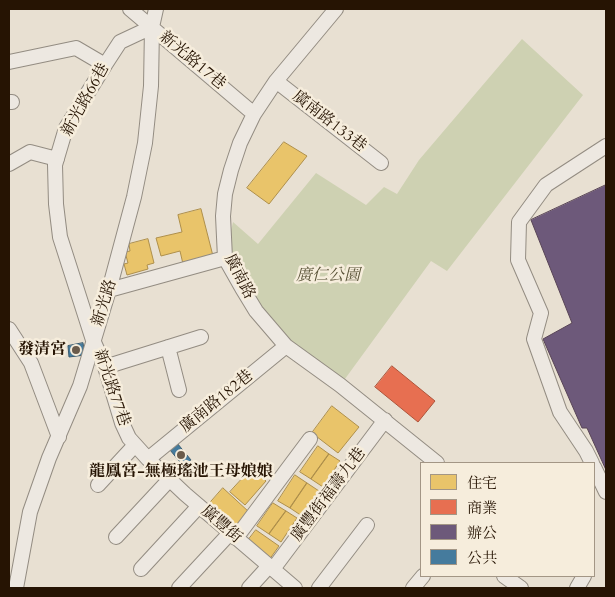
<!DOCTYPE html>
<meta charset="utf-8">
<style>
body{margin:0}
#map{position:relative;width:615px;height:597px;overflow:hidden;background:#e8e0d2;font-family:Cardo,"Noto Serif TC",serif}
canvas{display:block}
.frame{position:absolute;inset:0;border:10px solid #261403;pointer-events:none}
.legend{position:absolute;left:420px;top:462px;width:175px;height:115px;box-sizing:border-box;background:#f6eddc;border:1px solid #a39685;margin:0;padding:6px 9px;list-style:none;font-size:15px;color:#261403}
.legend li{display:flex;align-items:center;gap:10px;height:25px}
.legend b{width:25px;border:1px solid #a39685}
</style>
<div id="map">
<canvas width="615" height="597"></canvas>
<div class="frame"></div>
<ul class="legend">
<li><b style="height:14px;background:#e9c46a"></b>住宅</li>
<li><b style="height:14px;background:#e76f51"></b>商業</li>
<li><b style="height:14px;background:#6d597a"></b>辦公</li>
<li><b style="height:14px;background:#457b9d"></b>公共</li>
</ul>
</div>
<script>
const g = document.querySelector('canvas').getContext('2d');
g.lineJoin = 'round';
function fill(path, color) { g.fillStyle = color; g.fill(path, 'evenodd'); }
function stroke(path, color, width, dash) { g.strokeStyle = color; g.lineWidth = width; g.lineCap = dash ? 'butt' : 'round'; g.setLineDash(dash || []); g.stroke(path); }
function drawText(font, color, halo, rows, align = 'center') {
  g.font = font + ' Cardo,"Noto Serif TC",serif'; g.lineWidth = 5; g.setLineDash([]); g.textBaseline = 'middle'; g.strokeStyle = halo; g.fillStyle = color; for (const [text, x, y, turn = 0] of rows) {
    g.save(); g.translate(x, y); g.rotate((+turn || 0) * Math.PI / 180); g.textAlign = isNaN(turn) ? turn : align; if (halo) g.strokeText(text, 0, 0); g.fillText(text, 0, 0); g.restore();
  }
}
const green = new Path2D(`
 M522,39L583,95L447,271L431,261L342,383L306,360L256,311L225,258L233,222L258,244L316,173L366,205L384,187L397,194L419,160Z`);
const homes = new Path2D(`
 M284,142L307,156L269,204L247,188Z
 M201,209L213,256L183,264L180,251L161,256L156,238L182,232L178,215Z
 M148,239L154,263L147,265L148,269L127,275L124,264L128,263L125,252L130,251L129,244Z
 M332,406L359,427L338,453L312,433Z
 M318,446L329,454L311,479L300,472Z
 M329,454L340,461L323,487L311,479Z
 M252,468L266,481L245,505L230,492Z
 M295,475L307,483L290,508L278,501Z
 M307,483L319,491L302,516L290,508Z
 M223,488L249,512L234,528L209,504Z
 M273,503L286,511L269,534L257,526Z
 M286,511L297,518L281,542L269,534Z
 M256,530L279,546L269,560L246,543Z`);
const shops = new Path2D(`
 M392,366L435,401L418,422L375,387Z`);
const offices = new Path2D(`
 M606,185V470L587,428H582L543,339L572,323L531,220Z`);
const public = new Path2D(`
 M83,343L85,355L69,357L68,346Z
 M177,443L191,460L184,467L170,450Z`);
const minor = new Path2D(`
 M130,9L254,114
 M336,9L276,81L254,114L240,143L231,170L225,194L223,216L225,258L242,288L256,311L286,346L340,385L437,463
 M152,27L120,42L105,65L66,128L55,165L56,204L60,237L93,340L105,367L122,423L129,438L148,459L185,494L295,588
 M9,62L76,48L105,65
 M276,81L381,163
 M9,102H12
 M9,164L30,152L57,159
 M109,290L225,258
 M9,329L31,363L59,437
 M168,347L179,390
 M105,367L201,337
 M148,459L286,346
 M592,463L586,451L560,412L534,339L541,313L518,260L519,222L546,185L606,146
 M594,467L606,492
 M98,485L135,445
 M116,537L170,479
 M236,538L310,439
 M141,569L199,506
 M273,569L385,420
 M504,576L521,588
 M16,588L30,512L49,458L80,386L109,290L134,197L145,143L151,86L152,27L156,9
 M179,588L230,533
 M249,588L269,566
 M319,588L367,525
 M413,588L423,576
 M577,588L584,576`);
const markers = [
 [76,350,5,"#6a5b4b"],
 [181,455,5,"#6a5b4b"]
];
const streetNames = [
 ["新光路17巷",192,61,40],
 ["新光路66巷",86,100,-61],
 ["廣南路133巷",329,122,38],
 ["廣南路",239,277,63],
 ["新光路",105,303,-73],
 ["新光路77巷",111,388,71],
 ["廣南路182巷",217,402,-39],
 ["廣豐街福壽九巷",329,495,-53],
 ["廣豐街",221,525,41]
];
const parkNames = [
 ["廣仁公園",328,276]
];
const poiNames = [
 ["發清宮",66,350],
 ["龍鳳宮-無極瑤池王母娘娘",181,472,"center"]
];
fill(green, '#ced1b2');
fill(homes, '#e9c46a');
stroke(homes, '#ae8f4b', 1);
fill(shops, '#e76f51');
stroke(shops, '#ad543a', 1);
fill(offices, '#6d597a');
stroke(offices, '#584456', 1);
fill(public, '#457b9d');
stroke(public, '#3c5c6f', 1);
stroke(minor, '#938c82', 16);
stroke(minor, '#ede8e1', 14);
for (const [x, y, r, color] of markers) { const dot = new Path2D(); dot.arc(x, y, r, 0, 2 * Math.PI); g.fillStyle = color; g.fill(dot); stroke(dot, '#f6eddc', 2); }
drawText('16px', '#261403', '#f6eddc', streetNames);
drawText('italic 16px', '#595237', '#f6eddc', parkNames);
drawText('bold 16px', '#261403', '#f6eddc', poiNames, 'right');
</script>
